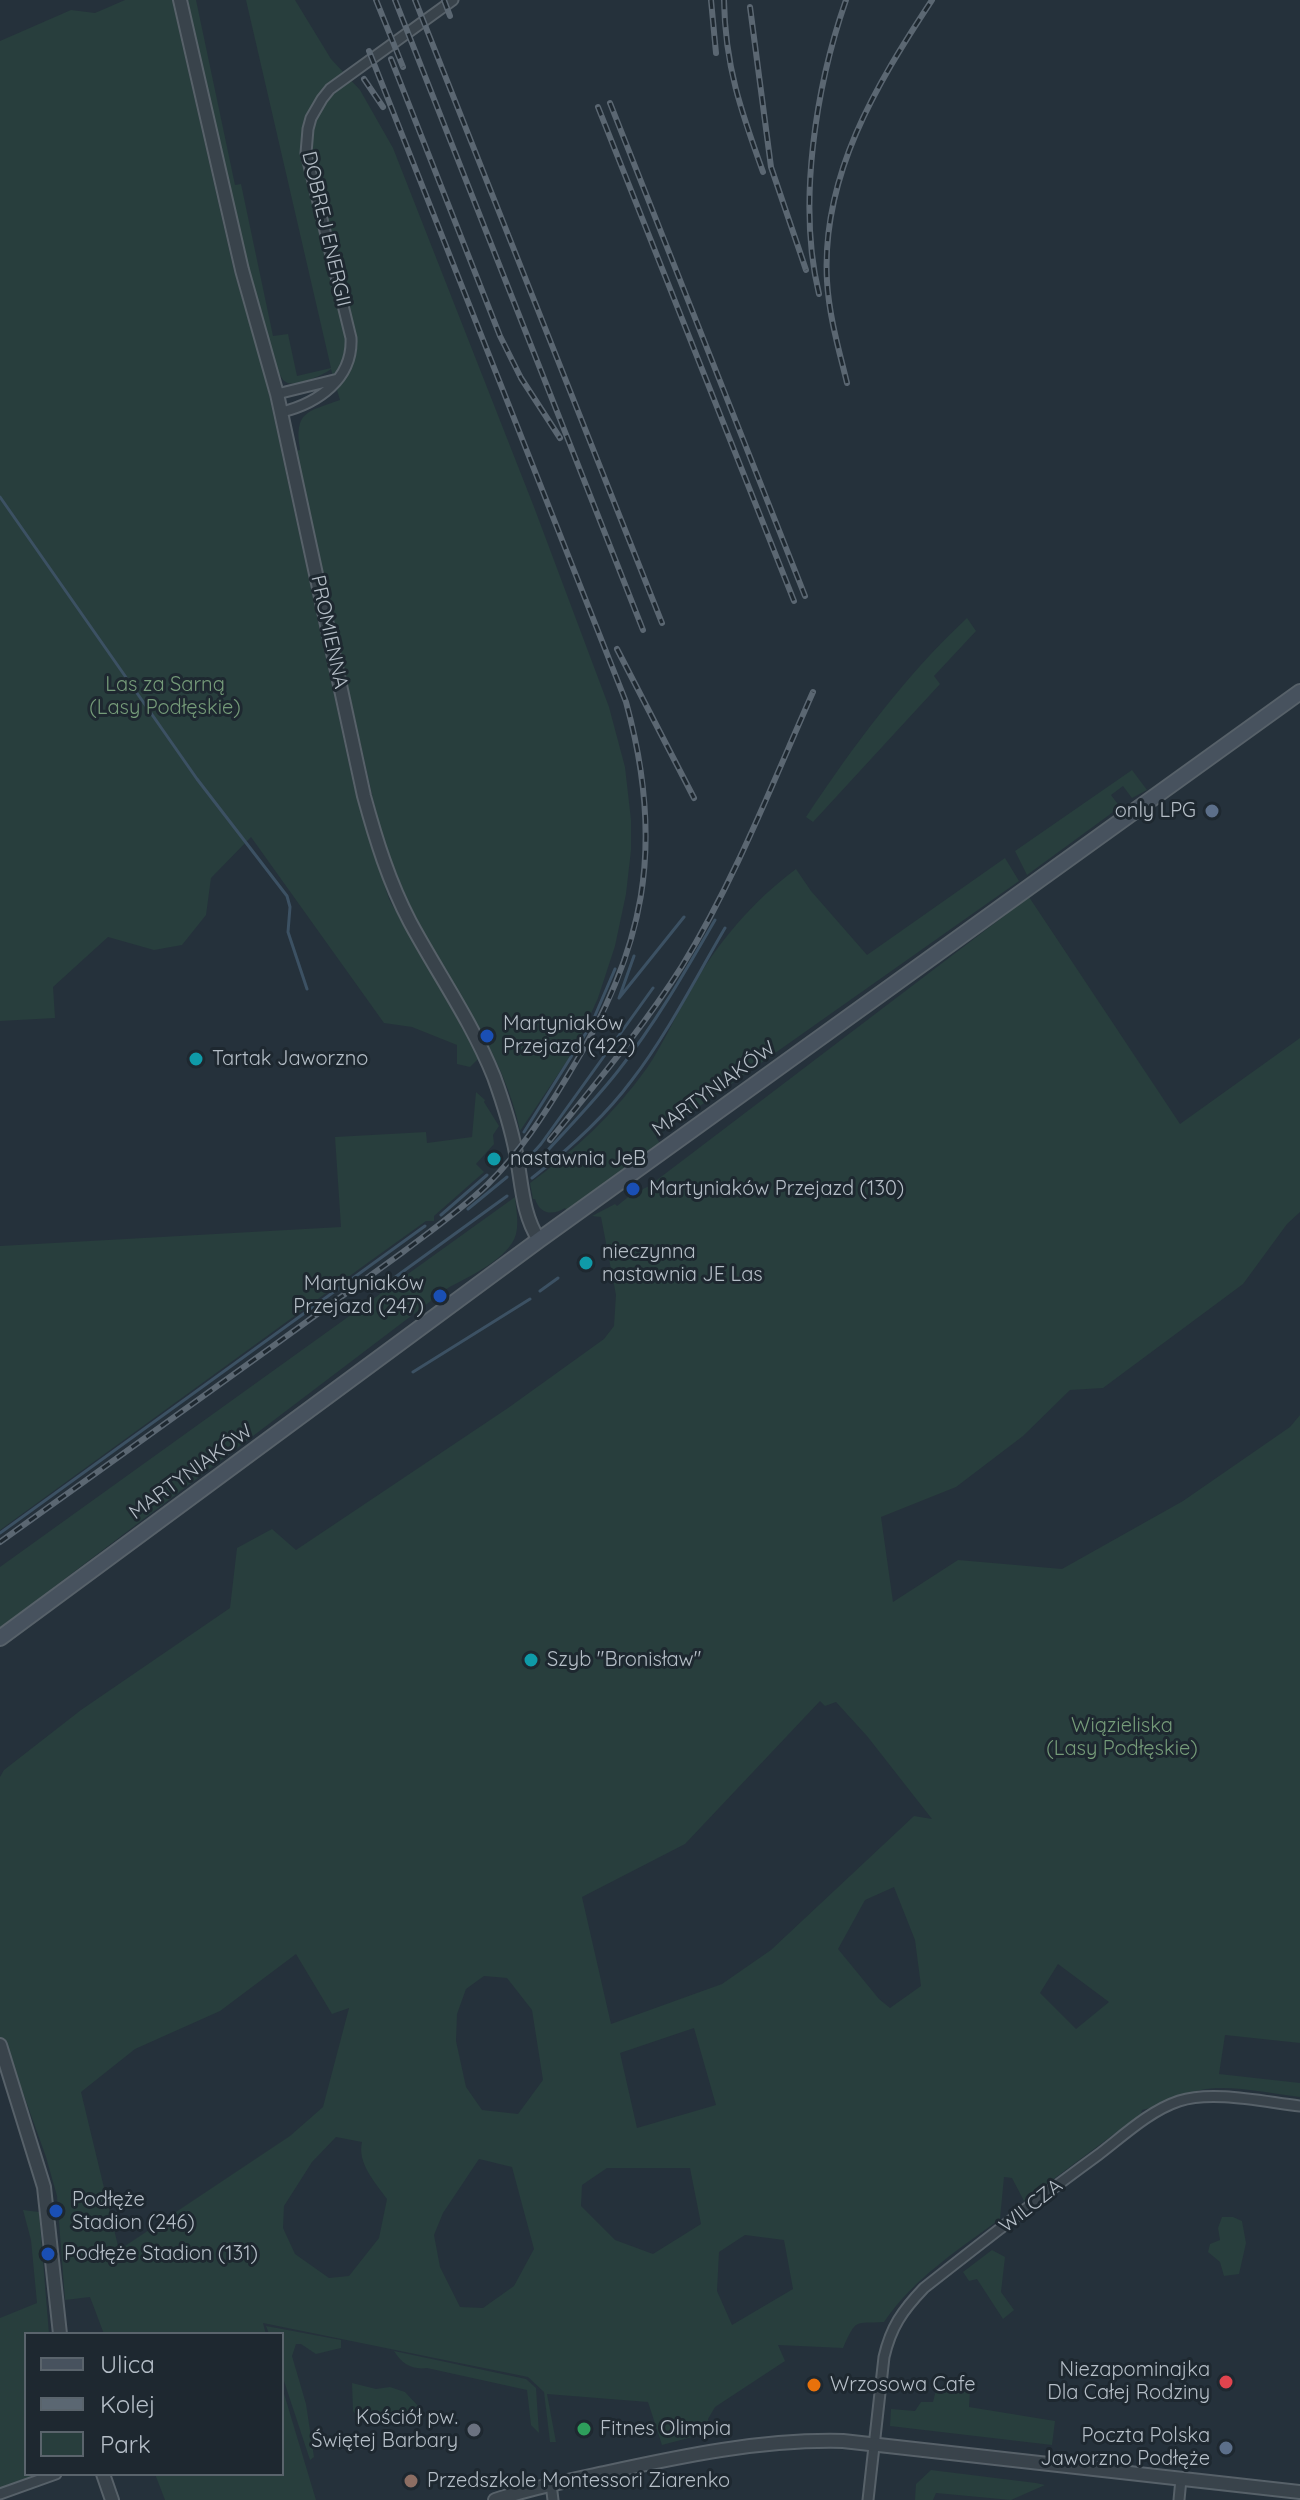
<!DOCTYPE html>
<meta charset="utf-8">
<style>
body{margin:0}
#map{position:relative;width:1300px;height:2500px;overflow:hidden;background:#25313b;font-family:Quicksand,sans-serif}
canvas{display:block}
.legend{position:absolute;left:24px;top:2332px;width:260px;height:144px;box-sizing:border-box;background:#1e2830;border:2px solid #5a646c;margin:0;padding:10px 14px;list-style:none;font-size:24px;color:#b5bec7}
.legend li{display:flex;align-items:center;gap:16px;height:40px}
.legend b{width:40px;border:2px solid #5a646c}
</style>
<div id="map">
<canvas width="1300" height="2500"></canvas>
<ul class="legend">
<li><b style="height:10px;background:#47525e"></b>Ulica</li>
<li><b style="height:10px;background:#5b6772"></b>Kolej</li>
<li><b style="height:22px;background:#283e3d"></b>Park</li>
</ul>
</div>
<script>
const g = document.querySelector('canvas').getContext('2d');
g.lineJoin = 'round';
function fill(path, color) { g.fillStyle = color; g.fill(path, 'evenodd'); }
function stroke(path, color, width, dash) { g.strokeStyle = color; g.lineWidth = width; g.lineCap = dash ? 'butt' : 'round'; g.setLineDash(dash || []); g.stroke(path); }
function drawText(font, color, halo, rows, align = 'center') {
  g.font = font + ' Quicksand,sans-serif'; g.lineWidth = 6; g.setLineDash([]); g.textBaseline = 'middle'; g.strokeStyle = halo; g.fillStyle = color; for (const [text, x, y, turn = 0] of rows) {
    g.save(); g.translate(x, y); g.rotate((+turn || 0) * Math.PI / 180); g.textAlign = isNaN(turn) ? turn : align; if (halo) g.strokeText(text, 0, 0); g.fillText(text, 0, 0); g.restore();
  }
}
const green = new Path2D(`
 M125,0H172L234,271L265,376L354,787L389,899L477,1054L478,1059L470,1067L457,1064V1045L412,1027L384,1023L251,837L211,878L206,915L182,945L154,950L108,937L53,987L55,1018L0,1021V41L71,10L95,13Z
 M188,0H196L235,185L241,184L273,336L288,334L297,376L331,368L246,0H295L331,59L360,90L393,148L534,507L609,707L625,767L631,820V850L626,894L615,946L598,998L580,1038L567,1061L520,1131C505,1056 455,993 421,927C404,895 392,863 380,830L295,451L300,450C294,411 307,412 340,400L331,369C324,375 294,388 286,382C260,366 198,49 188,0Z
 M967,618L976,631L934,676L940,684L813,822L806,817C854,745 904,677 967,618Z
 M1132,770L1147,790L1132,798L1123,786L1111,795L1120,807L1027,875L1015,851Z
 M1005,858L1019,881L656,1137L661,1145L567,1211L565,1208C552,1216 540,1214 535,1199H533L530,1183C574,1151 615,1113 647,1068C664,1043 676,1014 692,988C717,943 754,900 796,869L811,891L867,955Z
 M1029,897L1180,1124L1300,1038V1212L1287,1224L1243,1284L1103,1388L1070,1390L1023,1436L956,1487L881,1517L893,1602L958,1560L1062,1569L1183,1501L1290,1427L1300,1415V2043L1225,2035L1219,2074L1300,2083V2097C1270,2094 1230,2084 1201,2090C1180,2094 1163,2106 1142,2110L1141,2114L1024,2201L1012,2178L1004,2177L1000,2219C958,2250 914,2278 884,2322C854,2324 857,2317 843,2348L778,2345L785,2361L715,2407L708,2419L711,2432L662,2445L648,2402L547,2394L556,2442H550L544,2392L528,2377L263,2323L266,2334H104L90,2297L65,2300L57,2196L46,2157L13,2065L0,2067V1777L4,1770L81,1710L230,1608L237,1548L272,1529L296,1550L508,1408L604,1339L614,1326L616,1295L601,1217L592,1216L615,1204L617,1206L638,1189L635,1193L649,1186ZM820,1701L825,1706L836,1702L867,1736L932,1819L914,1816L771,1950L722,1984L611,2024L582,1897L685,1844ZM894,1887L915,1940L921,1986L890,2008L879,1999L838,1949L865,1900ZM296,1954L332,2014L349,2008L323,2107L290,2136L119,2250L81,2092L135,2049L220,2011ZM1058,1964L1109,2002L1076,2029L1040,1993ZM484,1976L507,1978L532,2010L543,2080L518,2114L482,2110L466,2087L456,2041L457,2014L466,1989ZM694,2028L716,2105L637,2128L620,2053ZM336,2137L362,2142C357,2163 375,2182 387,2199L379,2238L349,2276L329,2278L295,2254L283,2228L284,2206L312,2162ZM479,2159L512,2167L534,2249L514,2286L483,2308L460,2307L440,2267L434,2235L443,2213ZM607,2168H690L701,2224L653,2254L615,2240L581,2206L582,2185ZM745,2235L784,2240L793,2289L732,2325L717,2291L719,2252Z
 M476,1092L485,1100L484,1102L499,1126L493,1135L494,1144L476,1164L484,1172L434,1216V1221H426L373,1259L0,1530V1246L341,1227L335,1137L426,1132L427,1143L472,1137Z
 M515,1197C516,1209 519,1222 516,1234C510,1258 468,1277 448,1288L0,1628V1567Z
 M23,2210L39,2212L49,2334H26V2474H45L0,2489V2318L37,2303L31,2240Z
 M1222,2217H1233L1242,2221L1246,2243L1239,2274L1224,2276L1220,2262L1208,2252L1210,2244L1220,2240L1218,2228Z
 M992,2250L1005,2257L1001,2292L1014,2310L1003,2319L977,2279L969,2281L963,2272Z
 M266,2326L341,2340V2348L316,2354L301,2344H296L292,2356L306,2404L314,2457L310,2460L282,2375V2334H269Z
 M394,2351L526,2379L536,2388L539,2433L531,2425L527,2390L427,2368C412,2370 402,2364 394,2351Z
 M352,2383L376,2389L390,2387L405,2392L418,2406L405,2413L361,2421L353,2411Z
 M282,2387L316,2500H165L155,2474H282Z
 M936,2390L970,2392L969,2407L1055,2421L1052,2445L890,2426L891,2409L915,2411L921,2402H933Z
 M931,2470L1036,2483L1045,2485L1011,2500L936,2493L933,2500H915L916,2484Z`);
const stream = new Path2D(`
 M0,497L197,779L287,896L290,907L288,932L307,989
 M634,956L619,998L684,917
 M524,1132L591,1025L615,969
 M548,1150C572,1124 596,1099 618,1071C655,1024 685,972 715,920
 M532,1154L541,1144L653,988
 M532,1178C569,1149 604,1118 632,1080C668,1033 695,979 725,928
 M468,1209L507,1177
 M441,1215L487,1175
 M383,1286L507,1196
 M540,1291L558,1278
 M413,1372L530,1299
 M0,1533L425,1226`);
const minor = new Path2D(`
 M277,394L338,379
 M282,412C318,403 353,379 351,338L306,153L308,129L311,118L322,99L330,89L453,0
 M551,2484L553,2500
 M0,2494L56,2474
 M868,2500L884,2357C891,2327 902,2311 924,2288C981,2243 1039,2198 1098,2155C1123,2136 1149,2111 1179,2101C1213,2090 1264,2102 1300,2106
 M1179,2500L1181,2479`);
const tertiary = new Path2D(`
 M180,0L242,270L277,394L364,796C376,840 389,882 410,922C438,974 472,1022 494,1077C503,1102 511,1127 516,1153C522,1183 522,1214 539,1240
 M0,2045L44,2187L60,2334
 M103,2474L112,2500
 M495,2500C531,2488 567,2481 604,2473C682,2456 762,2439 843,2441L1300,2492`);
const secondary = new Path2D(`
 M0,1638L539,1240L1300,692`);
const rail = new Path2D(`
 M376,0L403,67
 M395,0L643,630
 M415,0L662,623
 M444,0L450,16
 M711,0L716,53
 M724,0C725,66 741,111 763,172
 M750,7L771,167L806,270
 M391,59L500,336L521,378L560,438
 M364,79L383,107
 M610,103L805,596
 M598,107L794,601
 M819,294C797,204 816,86 846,0
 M847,383C839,350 829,316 827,281C821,176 876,85 932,0
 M617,649L694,798
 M550,1140C596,1083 643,1028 682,966C735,880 772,784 813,692
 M0,1542C93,1475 187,1408 280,1341C321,1311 362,1282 403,1252C432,1230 462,1209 488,1184C520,1152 544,1115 567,1077C645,951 666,847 626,702L369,51`);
const markers = [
 [1212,811,8,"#5c6f8a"],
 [487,1036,8,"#1a4fb4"],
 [196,1059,8,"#0f9aa8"],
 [494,1159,8,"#0f9aa8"],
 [633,1189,8,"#1a4fb4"],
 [586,1263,8,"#0f9aa8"],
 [440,1296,8,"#1a4fb4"],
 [531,1660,8,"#0f9aa8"],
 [56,2211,8,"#1a4fb4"],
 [48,2254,8,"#1a4fb4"],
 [1226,2382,8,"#e0444e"],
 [814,2385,8,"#e8710a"],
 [584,2429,8,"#2e9e5b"],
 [474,2430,8,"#6b7280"],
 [1226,2448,8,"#5c6f8a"],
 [411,2481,8,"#8d6e63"]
];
const streetNames = [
 ["DOBREJ ENERGII",326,229,77],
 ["PROMIENNA",329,632,78],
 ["MARTYNIAKÓW",714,1089,-36],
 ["MARTYNIAKÓW",191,1472,-36],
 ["WILCZA",1031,2206,-38]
];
const parkNames = [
 ["Las za Sarną",165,685],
 ["(Lasy Podłęskie)",165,708],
 ["Wiązieliska",1122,1726],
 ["(Lasy Podłęskie)",1122,1749]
];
const poiNames = [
 ["only LPG",1196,811,"right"],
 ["Martyniaków",503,1024],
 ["Przejazd (422)",503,1047],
 ["Tartak Jaworzno",212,1059],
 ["nastawnia JeB",510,1159],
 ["Martyniaków Przejazd (130)",649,1189],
 ["nieczynna",602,1252],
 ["nastawnia JE Las",602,1275],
 ["Martyniaków",424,1284,"right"],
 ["Przejazd (247)",424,1307,"right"],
 ["Szyb \"Bronisław\"",547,1660],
 ["Podłęże",72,2200],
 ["Stadion (246)",72,2223],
 ["Podłęże Stadion (131)",64,2254],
 ["Niezapominajka",1210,2370,"right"],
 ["Dla Całej Rodziny",1210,2393,"right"],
 ["Wrzosowa Cafe",830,2385],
 ["Kościół pw.",458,2418,"right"],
 ["Świętej Barbary",458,2441,"right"],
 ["Fitnes Olimpia",600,2429],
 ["Poczta Polska",1210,2436,"right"],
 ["Jaworzno Podłęże",1210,2459,"right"],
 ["Przedszkole Montessori Ziarenko",427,2481]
];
fill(green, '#283e3d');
stroke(stream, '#3c5163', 3);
stroke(minor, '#576169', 13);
stroke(tertiary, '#576169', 16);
stroke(secondary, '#576169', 18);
stroke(minor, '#39434b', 9);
stroke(tertiary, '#39434b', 12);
stroke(secondary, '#47525e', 14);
stroke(rail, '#5b6772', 6);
stroke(rail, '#1e2830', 3, [9]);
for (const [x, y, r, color] of markers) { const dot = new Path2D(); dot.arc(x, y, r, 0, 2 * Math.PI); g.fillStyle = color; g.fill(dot); stroke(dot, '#1e2830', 3); }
drawText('20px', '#b5bec7', '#1e2830', streetNames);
drawText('20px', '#759b79', '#1e2830', parkNames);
drawText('20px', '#b5bec7', '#1e2830', poiNames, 'left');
</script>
